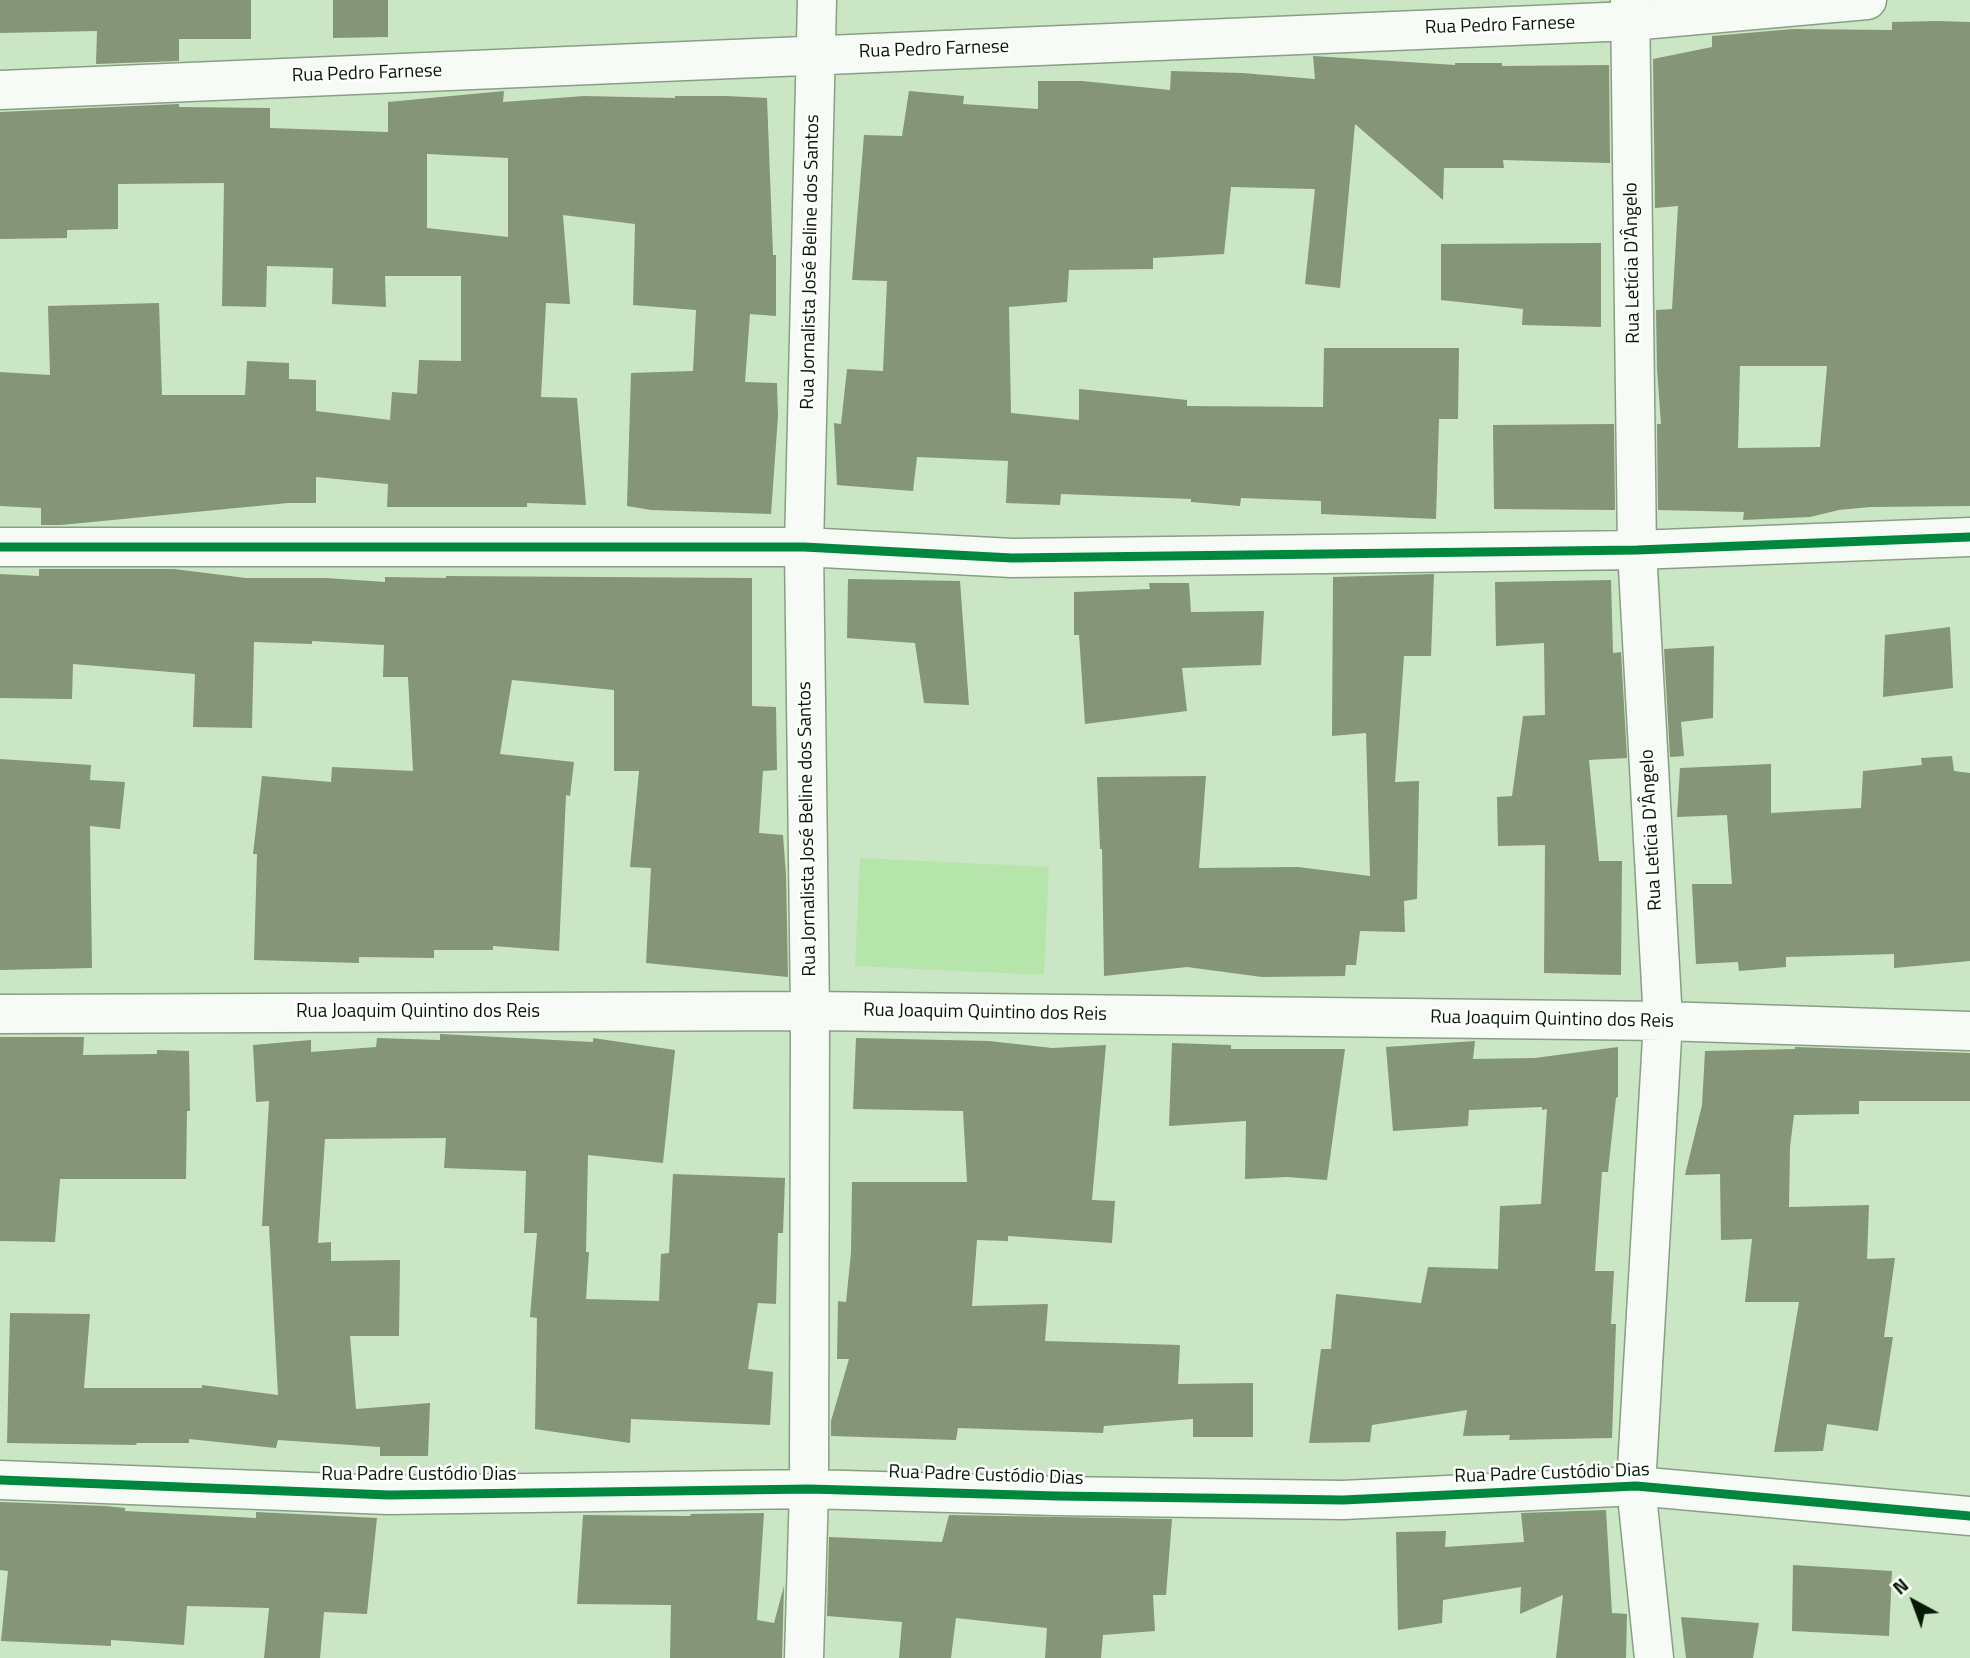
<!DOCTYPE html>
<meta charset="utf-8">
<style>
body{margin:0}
#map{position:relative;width:1970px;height:1658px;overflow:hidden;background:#cae6c4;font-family:"Titillium Web",sans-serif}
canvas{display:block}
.north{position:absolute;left:1879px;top:1567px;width:70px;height:70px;-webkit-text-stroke:5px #fff;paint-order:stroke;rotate:319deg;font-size:19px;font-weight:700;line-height:28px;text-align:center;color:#071a04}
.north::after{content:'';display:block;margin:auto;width:24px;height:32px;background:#071a04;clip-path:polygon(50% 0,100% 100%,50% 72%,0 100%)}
</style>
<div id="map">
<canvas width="1970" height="1658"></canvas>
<div class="north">N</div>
</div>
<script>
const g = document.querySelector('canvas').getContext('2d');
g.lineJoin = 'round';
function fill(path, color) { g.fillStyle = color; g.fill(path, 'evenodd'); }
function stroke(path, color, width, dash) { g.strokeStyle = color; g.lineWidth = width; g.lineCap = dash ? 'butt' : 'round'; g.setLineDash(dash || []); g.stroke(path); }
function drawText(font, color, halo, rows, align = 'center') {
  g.font = font + ' "Titillium Web",sans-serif'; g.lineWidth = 5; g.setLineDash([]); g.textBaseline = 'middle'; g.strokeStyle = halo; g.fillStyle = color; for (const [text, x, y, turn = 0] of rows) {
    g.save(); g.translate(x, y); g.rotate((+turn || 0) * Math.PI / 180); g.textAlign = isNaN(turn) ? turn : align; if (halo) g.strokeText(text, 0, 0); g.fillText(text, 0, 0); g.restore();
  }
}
const green = new Path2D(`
 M860,858L1049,867L1044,975L855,966Z`);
const building = new Path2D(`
 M0,0H251V39H179V61L96,64L97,31L0,33Z
 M333,0H388V37L333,38Z
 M1938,21L1970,22V506L1870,507L1839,510L1810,517L1743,520L1744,512L1658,510L1657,424H1661L1657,369L1656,310L1672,309L1678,206L1655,208L1653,59L1712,47V36L1793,29L1892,30V22ZM1740,366H1827L1820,447L1738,448Z
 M1313,56L1455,65V63H1502V66L1609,65L1610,163L1503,160L1504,168H1444L1443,200L1355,124L1340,288L1305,284L1315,189L1231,187L1224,254L1153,258V269L1069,270L1067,302L1009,307L1011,413L1079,420V389L1187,400V406L1323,407L1324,348H1459L1458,419H1439L1436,519L1321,514V501L1241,498L1240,506L1191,502V499L1061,494L1060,505L1006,503L1008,461L917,457L913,491L837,485L834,423L841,424L847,369L883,371L887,281L852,280L864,135L902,136L909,91L964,96L963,104L1038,109V81H1082L1170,90L1171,71L1242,73L1315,79Z
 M504,91L503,102L584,96L675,98V96H726L767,98L773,255H776V316L750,314L745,382L777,383L778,416L771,514L651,510L627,506L631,373L693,371L696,310L633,305L635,224L563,215L570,304L546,303L541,397L577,398L586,505L527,503V507H387L388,484L316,477V503H288L61,525H41V508L0,506V372L50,375L48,306L159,303L162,395H245L247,361L289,363V379L316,380V411L390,420L392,392L417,394L419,360L461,361V276H385L386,307L332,304L333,268L267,266L266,307L222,306L224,183L118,184V229L67,230V238L0,239V112L179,104V107L270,108V128L388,132V102ZM427,154L508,158V237L427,228Z
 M1601,243V327L1522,325L1523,309L1441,300V244Z
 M1614,424L1615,510L1494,509L1493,425Z
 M39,569H174L246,578H326L385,582V577L446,578V576L752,578V706L776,707L777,770L763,771L759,833L783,835L786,875L788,977L646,963L651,868L630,867L639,771H614V690L512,680L500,754L574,762L570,796L566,795L559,951L493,946V950H434V958L359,957V963L254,960L257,854H253L262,776L331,782L332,767L413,771L408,677H383L384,645L312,641V644L254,642L252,728L193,727L195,674L73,664L72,699L0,698V574L39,576Z
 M1434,574L1431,656H1404L1395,782L1419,781L1417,899L1404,901L1405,932L1360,931L1356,965H1346L1345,976L1262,977L1187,967L1104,976L1102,849H1100L1097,777L1206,776L1199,868L1298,867L1370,876L1366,733L1332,736L1333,577Z
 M848,579L960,581L969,705L924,703L915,643L847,638Z
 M1611,580L1613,653L1621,652L1627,758L1589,760L1599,861H1622L1621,975L1544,973L1545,845L1498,846L1497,797L1512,796L1523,716L1545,715L1544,643L1496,646L1495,582Z
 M1149,583H1189L1191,612L1264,611L1261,665L1182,668L1187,711L1085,724L1079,635H1074V592L1150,589Z
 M1950,627L1953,688L1883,697L1885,635Z
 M1714,646L1713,718L1681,722L1684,756L1670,757L1664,649Z
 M1952,756L1954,771L1970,773V961L1894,968V954L1786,957V967L1739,971L1738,962L1696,964L1692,884H1732L1727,815L1677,817L1680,768L1771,764V813L1861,808L1863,771L1922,765L1921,758Z
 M0,759L91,765L90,780L125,782L120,829L90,826L92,968L0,970Z
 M440,1034L593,1042V1038L675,1050L663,1163L588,1155L586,1252H589L586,1299L659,1301L661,1254L669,1253L673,1174L785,1178L783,1233H778L776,1304L758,1303L748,1369L773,1372L770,1425L631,1419L630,1443L535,1429L537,1318L530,1317L537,1233H524L526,1171L444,1168L446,1138L325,1139L318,1243L331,1242V1261L400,1260L399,1336H350L356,1409L430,1403L428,1456H380V1447L278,1440L276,1448L189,1439V1443H137L136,1445L7,1443L10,1313L90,1314L84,1388H202V1385L278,1395L269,1226H262L269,1101L256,1102L253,1045L311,1040V1052L376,1047L377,1038L440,1040Z
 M0,1037H84L83,1055L157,1054V1050L189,1051L190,1111H187L186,1179H60L55,1242L0,1241Z
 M856,1038L989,1041L1052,1048L1106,1045L1092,1200L1115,1201L1112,1243L1008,1236V1241L977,1240L972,1306L1048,1304L1045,1341L1180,1345L1178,1384L1253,1383V1437H1193V1419L1104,1426L1103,1433L958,1428L956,1440L831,1436V1421L849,1359H837L838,1301L846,1302L851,1253L852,1182H967L963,1111L853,1109Z
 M1475,1041L1473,1059L1535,1058L1618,1047V1097L1616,1098L1608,1172H1602L1595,1271H1614L1611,1324H1616L1612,1438L1509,1440L1510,1435L1463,1436L1467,1410L1372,1425L1370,1442L1309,1443L1321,1349H1331L1336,1294L1421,1303L1428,1267L1498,1269L1500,1206L1541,1204L1547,1109L1542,1110V1107L1469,1110L1468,1126L1393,1131L1386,1047Z
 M1172,1043L1231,1045V1049H1345L1327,1180L1287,1177L1245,1179L1246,1121L1169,1126Z
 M1795,1047L1970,1053V1101H1859V1114L1794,1115L1790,1147L1789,1207L1869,1205L1867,1259L1895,1258L1884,1337H1893L1878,1431L1827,1424L1823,1451L1774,1452L1799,1302H1745L1752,1239L1721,1240L1720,1174L1685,1175L1702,1105L1705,1051L1795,1049Z
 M0,1502L106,1506L125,1508V1511L256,1518V1512L377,1518L367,1614L324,1612L320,1658H264L269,1608L187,1606L184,1645L111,1640V1646L1,1641L8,1571L0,1570Z
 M1606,1510L1612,1613L1627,1614L1626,1658H1556L1563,1595L1520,1614L1521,1587L1443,1600L1442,1623L1398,1630L1396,1532L1446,1531L1445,1547L1524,1542L1521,1513Z
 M764,1513L757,1620L774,1623L784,1586L782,1658H670L671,1605L577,1604L583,1515L690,1516L691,1514Z
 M949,1515L1172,1519L1166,1595H1153L1155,1631L1103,1635L1101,1658H1045L1047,1628L956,1618L951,1658H899L902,1622L827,1616L829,1537L942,1542Z
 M1793,1565L1892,1571L1889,1636L1792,1631Z
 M1681,1617L1759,1623L1753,1658H1686Z`);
const minor = new Path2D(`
 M1630,0L1637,550L1663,1021L1636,1486L1654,1658
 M0,90L1630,21L1867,0
 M0,547H804L1012,558L1637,550L1970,537
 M0,1014L810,1011L1663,1021L1970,1031
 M0,1480L389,1495L809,1489L1057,1496L1343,1500L1636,1486L1970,1516
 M804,1658L809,1489L810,1011L804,547L817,0`);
const cycleway = new Path2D(`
 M0,547H804L1012,558L1637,550L1970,537
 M0,1480L389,1495L809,1489L1057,1496L1343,1500L1636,1486L1970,1516`);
const streetNames = [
 ["Rua Pedro Farnese",1500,26,-2],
 ["Rua Pedro Farnese",934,50,-2],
 ["Rua Pedro Farnese",367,74,-2],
 ["Rua Jornalista José Beline dos Santos",811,262,-89],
 ["Rua Letícia D'Ângelo",1633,263,-91],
 ["Rua Jornalista José Beline dos Santos",808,829,-91],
 ["Rua Letícia D'Ângelo",1652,830,-93],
 ["Rua Joaquim Quintino dos Reis",418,1012],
 ["Rua Joaquim Quintino dos Reis",985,1013,1],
 ["Rua Joaquim Quintino dos Reis",1552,1020,1],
 ["Rua Padre Custódio Dias",1552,1474,-2],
 ["Rua Padre Custódio Dias",419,1475],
 ["Rua Padre Custódio Dias",986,1476,2]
];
fill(green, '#b5e5ab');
fill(building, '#859577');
stroke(minor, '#899f85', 41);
stroke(minor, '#f7fbf6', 38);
stroke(cycleway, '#00873e', 9);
drawText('19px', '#071a04', '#fff', streetNames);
</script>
